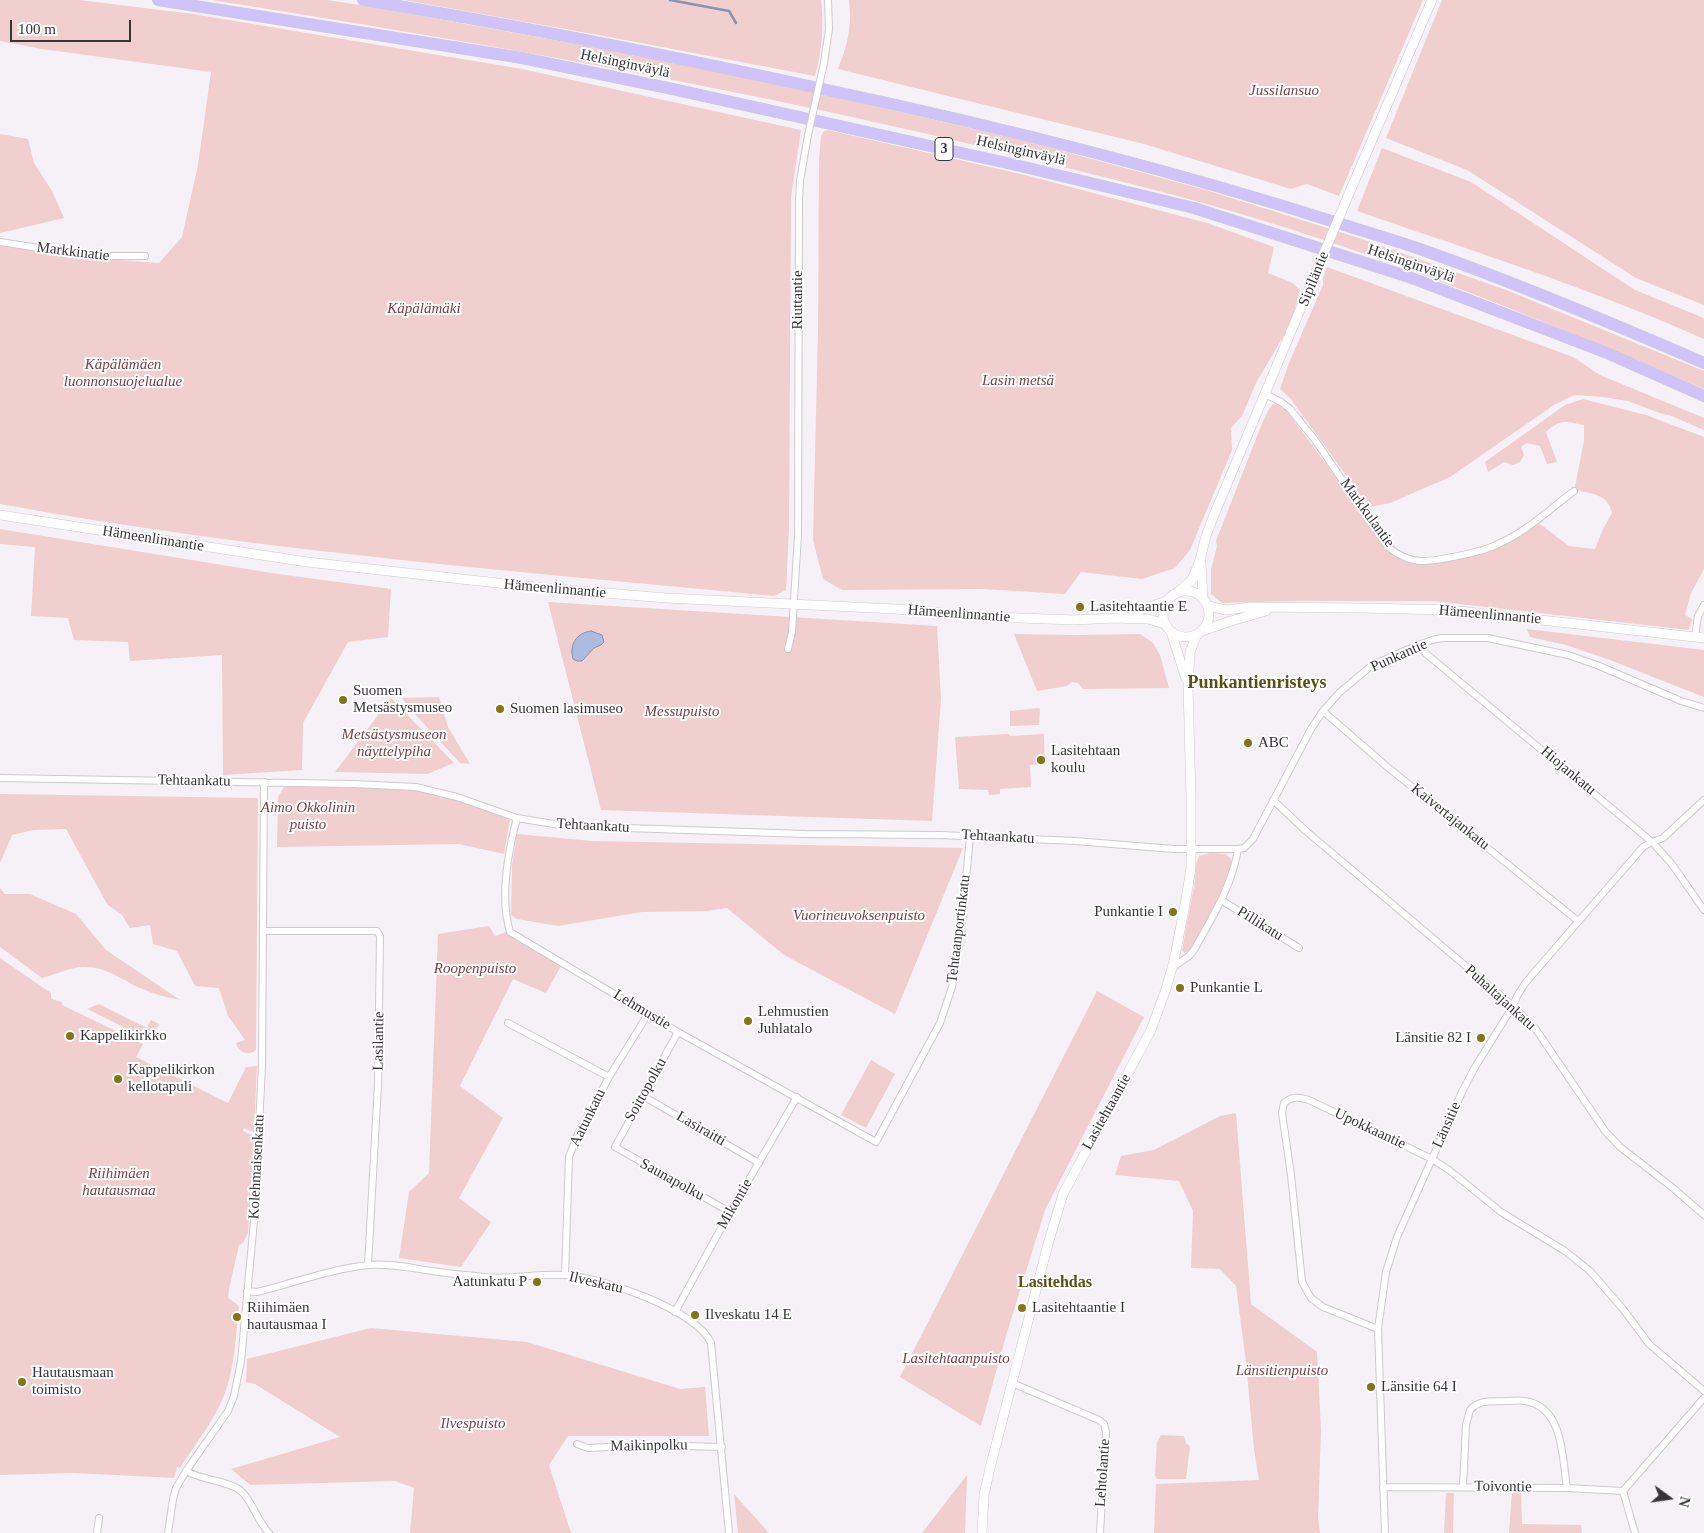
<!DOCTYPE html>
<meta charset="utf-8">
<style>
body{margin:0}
#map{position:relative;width:1704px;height:1533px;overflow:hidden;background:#f5f1f6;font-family:"Times New Roman",serif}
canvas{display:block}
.north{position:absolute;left:1644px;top:1473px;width:50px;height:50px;-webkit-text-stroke:4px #fff;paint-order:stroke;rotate:104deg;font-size:14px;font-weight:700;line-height:20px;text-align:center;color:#373537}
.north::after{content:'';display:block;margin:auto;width:18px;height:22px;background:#373537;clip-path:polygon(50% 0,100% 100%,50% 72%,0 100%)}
.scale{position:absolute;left:10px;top:20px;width:121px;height:22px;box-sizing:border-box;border:2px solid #373537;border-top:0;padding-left:6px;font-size:15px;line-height:18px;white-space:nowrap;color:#373537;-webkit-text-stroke:4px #fff;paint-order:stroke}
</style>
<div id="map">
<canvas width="1704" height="1533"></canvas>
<div class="north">N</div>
<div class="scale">100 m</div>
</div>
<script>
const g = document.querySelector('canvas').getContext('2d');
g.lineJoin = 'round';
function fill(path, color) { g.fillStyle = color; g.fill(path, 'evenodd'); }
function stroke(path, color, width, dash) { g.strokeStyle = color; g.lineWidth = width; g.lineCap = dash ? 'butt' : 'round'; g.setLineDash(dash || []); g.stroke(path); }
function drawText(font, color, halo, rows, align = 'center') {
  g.font = font + ' "Times New Roman",serif'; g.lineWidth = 4; g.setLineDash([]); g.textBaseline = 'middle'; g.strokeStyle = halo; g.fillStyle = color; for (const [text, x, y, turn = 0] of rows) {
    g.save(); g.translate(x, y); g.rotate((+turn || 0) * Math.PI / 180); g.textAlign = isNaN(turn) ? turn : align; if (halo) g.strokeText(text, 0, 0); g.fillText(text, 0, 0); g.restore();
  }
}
const green = new Path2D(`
 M0,0H79L193,14L522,69L801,130L791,198L789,529L786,590L774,596C515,571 255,551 0,504V244L52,255L159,263L182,237L198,165L211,72L42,49L0,41Z
 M211,0H327L373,7L586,46L793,87L1029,142L1206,190L1362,239L1506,290L1704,371V389C1558,327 1412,266 1261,220C1184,196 1106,178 1028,158C758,91 485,43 211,0Z
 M404,0H821C824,28 822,49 815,76L604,36Z
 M849,0H1423L1339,196L1307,184L1291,189L1144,144L838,69C848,43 852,28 849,0Z
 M1442,0H1704V305L1636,278L1467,170L1386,138Z
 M828,130L1025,175L1207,223L1274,247L1268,273L1293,283L1300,290L1290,325L1256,383L1242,416L1231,428L1232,450L1190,550L1175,568L1142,579L1081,572L1065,594L983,589L842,590L823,579L813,540L818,330L819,160L821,136L824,131Z
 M0,134L28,139L34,163L52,191L64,218L0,233Z
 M1382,148L1471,182L1635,290L1704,318V339C1592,289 1473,251 1357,211Z
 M1327,267L1573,357L1600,375L1704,418V430L1669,415L1662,414L1628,401L1603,397L1574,395L1554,405L1450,477L1390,503L1369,507L1290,398L1280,389L1289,363L1323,285V278Z
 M1583,399L1646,415L1704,437V569L1691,593L1685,615L1692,619L1689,630L1433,601H1299L1222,603L1211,594V569L1217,546L1216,541L1261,426L1269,409L1273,404H1277L1286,410L1361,511L1412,564L1499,548L1525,531L1540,524L1569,546L1595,549L1603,529L1612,513C1608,495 1595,494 1579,491L1575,487L1584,441V425C1566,422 1561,418 1546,432L1557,462L1547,464L1540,446L1527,443L1521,447L1524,455L1520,462L1513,465L1504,462L1488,472L1485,462L1565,405Z
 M0,529L278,574L391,589L388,637L348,642L303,723L302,770L223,775L222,655L130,661L128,642L74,640L68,618L31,616L35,547L0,544Z
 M548,602L937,626L941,699L932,821L601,810Z
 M1527,629L1704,650V697L1610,660L1566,645L1530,637Z
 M1014,634L1076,635L1140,634L1153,643L1160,655L1169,688L1083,689L1078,683L1072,682L1067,686L1037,691Z
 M439,697L448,727L470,764L460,763L411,710L402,698Z
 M391,698L454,763L427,774L335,772Z
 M1038,708L1040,709L1039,725L1010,726V711Z
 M1009,734L1010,736L1044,734L1045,764L1030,765L1031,787L1000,789V794L989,795L988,790L959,789L955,737Z
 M285,785L414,790L456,799L510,820L504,854L459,844L277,847L278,797Z
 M0,794L258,798L256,1050C247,1057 239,1052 236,1043L245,1040L228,1016L219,988L195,986L177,951L153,944L150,925L130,928L122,915L107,904L66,829L33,830L12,835L0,863Z
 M517,834L592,841L963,848L895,1014L784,955L727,908L707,911L642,912L558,926L517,919L511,915L512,865Z
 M1210,853L1226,854L1231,859V866L1214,908L1191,949L1185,953L1182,950L1195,881L1196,864L1199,856Z
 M0,888L5,894H30L76,914L106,950L180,1000C166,997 153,994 140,988C120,979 106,966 83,967C72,967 53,975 42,978L0,947Z
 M489,926L495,936L506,932L561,966L546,993L513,979L460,1086L503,1118L459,1198L491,1222L461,1267L399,1258L409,1192L429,1173L438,934Z
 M0,958L51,993V998C54,1001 58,1000 62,1002V1005L143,1044L136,1057L228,1103L246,1067L257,1066L254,1132L244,1128L243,1131L254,1136L248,1233L243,1243L239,1245L229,1289L228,1298L239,1306C236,1334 235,1365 225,1393C215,1420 195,1444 180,1468L177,1467L174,1478L73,1473L0,1475Z
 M1097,991L1144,1017L1045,1210L1006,1336L981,1426L900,1377Z
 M99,1004L147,1028L151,1020L159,1024L151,1041L87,1009Z
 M871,1060L895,1074L866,1128L841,1115Z
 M1236,1113L1251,1304L1317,1352L1321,1430L1318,1519L1320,1533H1154L1156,1484L1259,1480L1254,1450L1246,1362L1236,1286L1220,1269L1191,1268L1193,1211L1179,1181L1115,1175L1121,1156L1154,1150L1220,1116Z
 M371,1328L527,1342L680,1389L705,1387L709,1436H568L549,1465L571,1533H410L414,1488L395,1481L250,1485L231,1469L340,1437L255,1384L246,1382L247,1359Z
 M1161,1435L1184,1436L1186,1443L1190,1446L1186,1479H1157L1155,1476L1157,1442Z
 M967,1475L965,1533H922Z
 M1512,1492H1521L1522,1524L1581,1525L1582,1533H1509Z
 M1446,1493H1454L1453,1533H1444Z
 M734,1494L769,1533H738Z`);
const water = new Path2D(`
 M591,631L602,635L604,642L601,645L594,648L582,661H577L573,659C569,645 576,633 591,631Z`);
const stream = new Path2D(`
 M670,0L729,11L736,23`);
const street = new Path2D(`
 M824,63L829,29L828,0
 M0,242L90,256H145
 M1265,394L1281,402L1290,409L1315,440L1388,547C1412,566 1426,562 1453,557C1468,554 1485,551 1498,544C1526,532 1550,509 1574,491
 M1695,637L1698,616L1704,605
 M1421,644L1424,652L1652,842L1671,863L1704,910
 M788,649L792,632L798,535L799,199L800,181L808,135
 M1323,711L1385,765L1578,921
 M0,778L354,784L416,787L457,797L517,818L566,826L806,834L940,835L1075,841L1174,849H1238L1244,848L1253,839L1311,729L1323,711L1340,692L1371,666L1404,651L1432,640L1442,638H1488L1568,655L1597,665L1681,701L1704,708
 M1273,800L1306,831L1513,1006L1535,1028L1605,1131L1620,1147L1673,1188L1704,1215
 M517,818C508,852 500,899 510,932L678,1032L876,1142L940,1023L952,987L961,934L970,836
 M1221,900L1299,948
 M264,931H377L380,936L378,1084L368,1265
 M1172,968L1189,956L1194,950C1212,918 1232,886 1238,849
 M508,1023L609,1077L577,1136L569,1157L565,1275
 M678,1032L615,1147L730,1212
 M609,1077L648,1014
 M643,1096L759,1163
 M247,1291L257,1292C293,1283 331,1269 368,1265C389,1263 411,1268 432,1271C449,1274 467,1275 485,1277C511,1280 538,1273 564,1275C600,1277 696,1309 711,1343L729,1533
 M675,1312L730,1212L797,1097
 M1378,1329L1323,1307L1311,1298L1302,1282L1291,1175L1282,1113L1284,1103C1292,1096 1299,1097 1309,1100L1432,1159L1449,1170L1501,1212L1565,1251L1590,1271L1623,1309L1649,1344L1704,1391
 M1012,1383L1099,1420L1104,1424L1106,1432L1100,1533
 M577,1444L588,1448L646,1445L722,1447
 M186,1471C201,1480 230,1481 241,1491C253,1502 257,1521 269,1533
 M1383,1487L1567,1488L1623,1491
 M1463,1487L1466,1425L1470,1410C1480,1399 1492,1402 1506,1401C1512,1401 1519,1400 1525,1401C1564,1407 1562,1458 1567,1488
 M97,1533L99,1518
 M168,1533L173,1499L176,1488L186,1471L228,1411L234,1396L241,1361L255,1210L262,1065L264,782
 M1385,1533L1378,1329L1386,1272L1397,1237L1462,1092L1475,1067L1513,1006L1517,996L1526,982L1643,847L1652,842L1663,838L1704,800
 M1635,1533L1623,1491L1704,1398`);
const secondary = new Path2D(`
 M1345,203L1432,0
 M0,515L307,562L534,587L666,598L895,609L993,617L1074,620L1114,618L1148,619L1165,624
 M1201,563L1203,598
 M1163 614a23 23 0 1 1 46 0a23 23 0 1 1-46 0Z
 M1177,593L1192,580L1200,560L1206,536L1214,515L1316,272
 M1208,606L1226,610L1250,607L1362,608L1450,610L1704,638
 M1122,616L1167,601
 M1202,631L1231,621L1266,611
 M1171,632L1186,679
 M982,1533L984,1495L990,1468L1048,1244L1063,1194L1151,1030L1166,989L1174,961L1186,899L1191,868V797L1188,687L1190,652L1197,634`);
const highway = new Path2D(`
 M158,0L522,58L668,88L1016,165L1194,208L1409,277L1607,353L1704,396
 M363,0C517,25 671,56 823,89C997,126 1169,169 1338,223C1369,233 1401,242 1431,253C1524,286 1614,324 1704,363`);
const streetBridge = new Path2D(`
 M808,135L824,63`);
const secondaryBridge = new Path2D(`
 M1316,272L1345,203`);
const markers = [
 [1080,607,5,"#837416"],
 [343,700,5,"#837416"],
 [500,709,5,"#837416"],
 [1248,743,5,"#837416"],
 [1041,760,5,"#837416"],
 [1173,912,5,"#837416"],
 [1180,988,5,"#837416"],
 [748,1021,5,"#837416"],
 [70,1036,5,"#837416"],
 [1481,1038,5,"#837416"],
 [118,1079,5,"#837416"],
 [537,1282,5,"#837416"],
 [1022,1308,5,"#837416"],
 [695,1315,5,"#837416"],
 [237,1317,5,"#837416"],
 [22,1382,5,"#837416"],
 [1371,1387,5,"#837416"]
];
const shields = [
 [944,149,18]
];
const shieldNames = [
 ["3",944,149]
];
const streetNames = [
 ["Helsinginväylä",625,64,12],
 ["Helsinginväylä",1021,151,13],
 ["Markkinatie",73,252,7],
 ["Helsinginväylä",1411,264,19],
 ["Sipiläntie",1314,279,-68],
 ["Riuttantie",798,300,-90],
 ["Markkulantie",1367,513,54],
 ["Hämeenlinnantie",153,539,9],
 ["Hämeenlinnantie",555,589,5],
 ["Hämeenlinnantie",959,614,4],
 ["Hämeenlinnantie",1490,615,5],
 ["Punkantie",1399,656,-24],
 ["Hiojankatu",1568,771,40],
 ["Tehtaankatu",194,781,1],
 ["Kaivertajankatu",1450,817,39],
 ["Tehtaankatu",593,826,3],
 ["Tehtaankatu",998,837,3],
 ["Pillikatu",1260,924,32],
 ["Tehtaanportinkatu",959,929,-83],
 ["Puhaltajankatu",1500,998,42],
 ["Lehmustie",642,1010,31],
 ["Lasilantie",379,1041,-89],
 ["Soittopolku",646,1090,-61],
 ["Lasitehtaantie",1107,1112,-61],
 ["Aatunkatu",588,1118,-64],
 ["Länsitie",1447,1125,-66],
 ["Lasiraitti",701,1129,30],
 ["Upokkaantie",1370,1129,25],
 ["Kolehmaisenkatu",257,1167,-87],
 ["Saunapolku",672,1180,29],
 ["Mikontie",735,1204,-60],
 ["Ilveskatu",596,1283,13],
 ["Maikinpolku",649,1446,-1],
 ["Lehtolantie",1103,1473,-86],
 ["Toivontie",1503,1487,1]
];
const parkNames = [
 ["Jussilansuo",1284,91],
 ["Käpälämäki",424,309],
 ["Käpälämäen",123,365],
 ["luonnonsuojelualue",123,382],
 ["Lasin metsä",1018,381],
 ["Messupuisto",682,712],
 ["Metsästysmuseon",394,735],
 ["näyttelypiha",394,752],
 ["Aimo Okkolinin",308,808],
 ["puisto",308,825],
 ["Vuorineuvoksenpuisto",859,916],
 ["Roopenpuisto",475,969],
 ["Riihimäen",119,1174],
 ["hautausmaa",119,1191],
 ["Lasitehtaanpuisto",956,1359],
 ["Länsitienpuisto",1282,1371],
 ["Ilvespuisto",473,1424]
];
const poiNames = [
 ["Lasitehtaantie E",1090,607],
 ["Suomen",353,691],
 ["Metsästysmuseo",353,708],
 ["Suomen lasimuseo",510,709],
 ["ABC",1258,743],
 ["Lasitehtaan",1051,751],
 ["koulu",1051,768],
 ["Punkantie I",1163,912,"right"],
 ["Punkantie L",1190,988],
 ["Lehmustien",758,1012],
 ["Juhlatalo",758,1029],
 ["Kappelikirkko",80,1036],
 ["Länsitie 82 I",1471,1038,"right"],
 ["Kappelikirkon",128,1070],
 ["kellotapuli",128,1087],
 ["Aatunkatu P",527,1282,"right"],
 ["Riihimäen",247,1308],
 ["hautausmaa I",247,1325],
 ["Lasitehtaantie I",1032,1308],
 ["Ilveskatu 14 E",705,1315],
 ["Hautausmaan",32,1373],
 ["toimisto",32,1390],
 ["Länsitie 64 I",1381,1387]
];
const neighbourhoodNames = [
 ["Lasitehdas",1055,1283]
];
const quarterNames = [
 ["Punkantienristeys",1257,683]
];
fill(green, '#f1cfcf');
fill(water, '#adbbdf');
stroke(water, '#8a93ad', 1);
stroke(stream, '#8a93ad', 2.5);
stroke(street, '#cecace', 8);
stroke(secondary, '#cecace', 10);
stroke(highway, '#cfcfcf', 12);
stroke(street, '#fff', 6);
stroke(secondary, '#fff', 9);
stroke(highway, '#d0c3f9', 11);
stroke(streetBridge, '#cecace', 8, []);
stroke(secondaryBridge, '#cecace', 10, []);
stroke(streetBridge, '#fff', 6);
stroke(secondaryBridge, '#fff', 9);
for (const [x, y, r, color] of markers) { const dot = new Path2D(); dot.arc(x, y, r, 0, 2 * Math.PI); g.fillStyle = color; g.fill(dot); stroke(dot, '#fff', 2); }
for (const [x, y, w] of shields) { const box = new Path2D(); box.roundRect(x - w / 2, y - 11.5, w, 23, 4); g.fillStyle = '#fff'; g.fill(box); stroke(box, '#373537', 1); }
drawText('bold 14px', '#373537', null, shieldNames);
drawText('15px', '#373537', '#fff', streetNames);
drawText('italic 15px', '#7d4145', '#fff', parkNames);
drawText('15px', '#373537', '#fff', poiNames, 'left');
drawText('bold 16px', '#5b5012', '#fff', neighbourhoodNames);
drawText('bold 18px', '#5b5012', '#fff', quarterNames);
</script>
